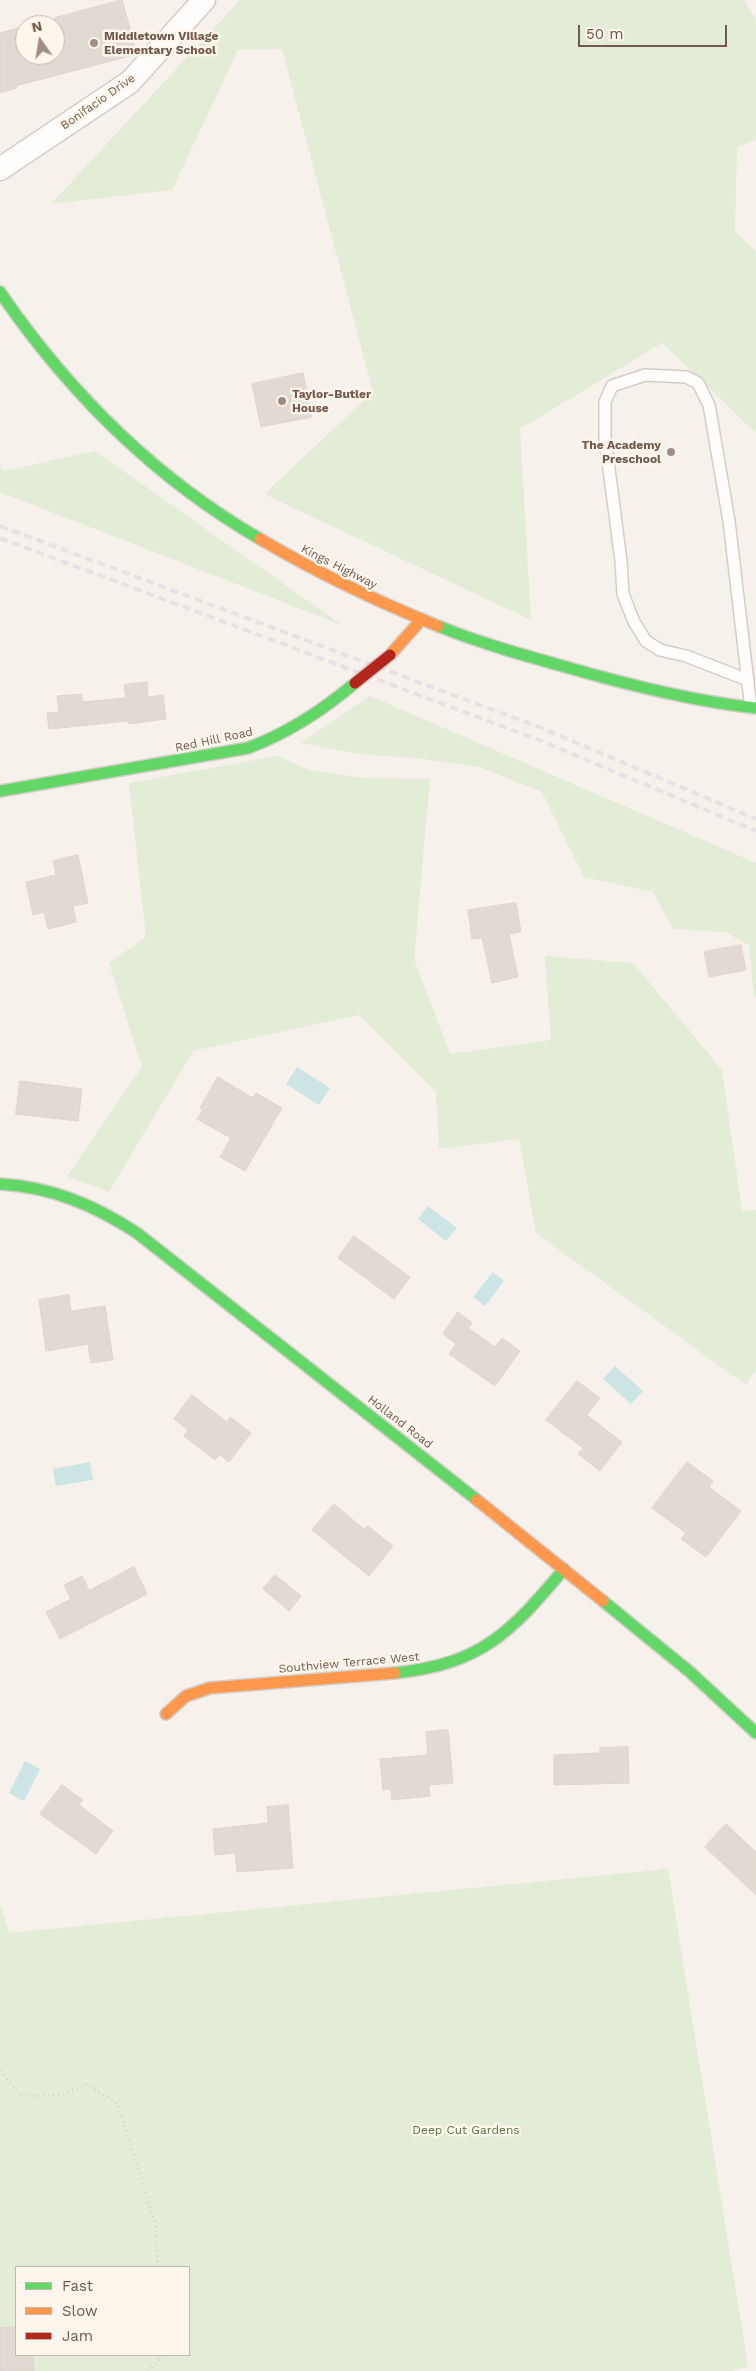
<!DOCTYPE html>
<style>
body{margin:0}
#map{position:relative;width:756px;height:2371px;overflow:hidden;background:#f6f1eb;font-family:"Work Sans",sans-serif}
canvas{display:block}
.legend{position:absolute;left:15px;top:2266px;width:175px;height:90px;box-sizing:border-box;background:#fef6ec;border:1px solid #c6b7ac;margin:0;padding:6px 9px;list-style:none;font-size:15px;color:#72594c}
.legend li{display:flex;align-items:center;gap:10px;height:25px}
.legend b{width:25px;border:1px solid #c6b7ac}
.north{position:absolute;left:15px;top:15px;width:50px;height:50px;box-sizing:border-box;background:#fef6ec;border:1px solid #c6b7ac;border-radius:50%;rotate:347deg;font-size:14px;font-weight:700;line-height:20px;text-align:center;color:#72594c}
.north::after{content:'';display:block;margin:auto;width:18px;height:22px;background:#a08e84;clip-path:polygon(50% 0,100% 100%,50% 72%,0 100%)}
.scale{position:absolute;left:578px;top:25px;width:149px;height:22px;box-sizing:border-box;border:2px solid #72594c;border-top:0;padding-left:6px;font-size:15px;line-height:18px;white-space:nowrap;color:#72594c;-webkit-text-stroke:4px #fef6ec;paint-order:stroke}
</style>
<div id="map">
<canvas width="756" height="2371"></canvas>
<ul class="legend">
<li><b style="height:6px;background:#63d668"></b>Fast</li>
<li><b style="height:6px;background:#ff974d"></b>Slow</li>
<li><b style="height:6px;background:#b3261e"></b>Jam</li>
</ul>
<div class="north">N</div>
<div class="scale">50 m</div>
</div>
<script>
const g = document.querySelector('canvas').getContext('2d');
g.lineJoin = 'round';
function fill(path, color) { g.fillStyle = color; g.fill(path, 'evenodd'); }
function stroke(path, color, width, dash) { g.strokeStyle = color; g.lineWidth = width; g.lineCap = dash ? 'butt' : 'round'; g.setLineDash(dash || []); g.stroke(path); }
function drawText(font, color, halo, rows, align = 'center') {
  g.font = font + ' "Work Sans",sans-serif'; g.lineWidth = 5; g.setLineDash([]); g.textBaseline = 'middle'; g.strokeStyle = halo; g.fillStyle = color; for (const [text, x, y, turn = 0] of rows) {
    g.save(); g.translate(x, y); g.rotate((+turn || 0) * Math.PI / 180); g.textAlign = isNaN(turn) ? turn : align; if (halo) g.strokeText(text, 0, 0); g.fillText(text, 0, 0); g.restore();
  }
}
const green = new Path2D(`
 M240,0H744L756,20V139L737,147L735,231L756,252V433L662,343L520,429L531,620L264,494L373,392L282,49L238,50L172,190L51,204Z
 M95,451L342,625L0,492V467L4,471Z
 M370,696L756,863V997H754L749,945L725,932L673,929L653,892L584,877L542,792L480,767L416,758L358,754L301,743Z
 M277,756L309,770L364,778L430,779L414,959L450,1054L551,1040L545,956L633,963L722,1070L742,1211L756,1210V1369L746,1385L536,1233L519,1139L439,1149L436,1092L359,1015L193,1051L109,1192L67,1176L142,1067L109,963L146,937L129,783Z
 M668,1869L748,2366L731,2371H0V1904L9,1933ZM16,2267H189V2355H16Z`);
const water = new Path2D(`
 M297,1067L330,1088L319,1105L286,1084Z
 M428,1206L457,1228L446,1241L418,1219Z
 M493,1272L504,1281L485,1306L473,1297Z
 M615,1366L643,1391L631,1404L603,1379Z
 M90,1462L93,1480L56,1486L53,1469Z
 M25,1761L40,1769L24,1801L9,1793Z`);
const building = new Path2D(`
 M122,0L137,54L16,86L17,88L0,93V33L25,26V55H55V18Z
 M303,373L312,417L261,427L252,384Z
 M147,682L148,697L163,695L166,719L129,724L128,721L49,729L47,713L59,712L57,696L82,694V702L126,698L124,685Z
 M78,855L88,903L73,906L76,922L48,929L44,912L33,915L26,882L56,875L53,861Z
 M516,903L521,932L509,934L518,977L492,983L482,938L472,939L468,910Z
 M741,945L746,970L709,977L704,952Z
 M218,1077L253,1098L256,1093L282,1108L245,1171L220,1157L231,1138L197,1119L203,1109L200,1108Z
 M20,1081L82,1089L78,1121L16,1114Z
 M354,1236L410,1277L394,1299L338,1258Z
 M69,1295L71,1311L105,1306L113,1360L91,1363L88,1344L46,1351L39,1300Z
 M458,1312L472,1323L468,1328L495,1347L502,1338L520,1351L495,1386L449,1354L456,1344L443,1334Z
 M577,1381L600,1398L587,1415L622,1442L600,1471L578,1454L583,1448L546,1420Z
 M192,1395L227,1422L230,1417L251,1433L229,1462L220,1455L215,1460L184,1436L188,1430L174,1419Z
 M687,1462L713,1481L709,1487L741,1511L706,1557L681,1539L686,1533L652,1508Z
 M334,1504L365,1530L368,1526L393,1546L369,1576L312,1530Z
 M134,1567L147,1594L60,1639L46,1612L71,1599L64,1585L82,1576L89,1590Z
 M275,1575L301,1596L289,1611L263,1589Z
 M448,1730L453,1783L429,1785L430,1796L392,1800L391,1789L383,1790L380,1759L428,1755L426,1732Z
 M628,1747L629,1783L554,1785V1755L600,1753V1748Z
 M62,1785L83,1800L79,1805L113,1831L96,1854L40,1814Z
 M288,1805L293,1868L237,1872L235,1853L215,1855L213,1829L268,1823L267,1807Z
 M726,1824L756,1852V1895L705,1847Z
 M16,2327V2355H33L34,2371H0V2328Z`);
const path = new Path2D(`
 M0,2071L21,2096L61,2095L86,2084L117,2103L155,2222L158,2267
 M148,2371L163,2355`);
const lane = new Path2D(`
 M748,680L686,656L660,650L646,641L634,622L623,594L621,561L605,438V402L612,386L645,375L686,377L698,383L709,405L729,521L751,708`);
const street = new Path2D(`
 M0,169L130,82L204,0`);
const fast = new Path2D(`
 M0,292C68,391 155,478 260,539
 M438,626C480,643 523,655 566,667C628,685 691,701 756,708
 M0,791L248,748C288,733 322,711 355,683
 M0,1184C52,1187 94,1205 137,1233L477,1500
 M603,1601L690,1672L756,1733
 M395,1673C482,1664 511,1632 564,1569`);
const slow = new Path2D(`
 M260,539C318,573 376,601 438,626
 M390,655L422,619
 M477,1500L603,1601
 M166,1714L186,1696L210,1688L395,1673`);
const rail = new Path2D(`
 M0,526L544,729L756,819
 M0,538L539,740L756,831`);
const jamBridge = new Path2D(`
 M355,683L390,655`);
const markers = [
 [94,43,5,"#a08e84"],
 [282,401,5,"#a08e84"],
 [671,452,5,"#a08e84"]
];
const poiNames = [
 ["Middletown Village",104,36],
 ["Elementary School",104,50],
 ["Taylor-Butler",292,394],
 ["House",292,408],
 ["The Academy",661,445,"right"],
 ["Preschool",661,459,"right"]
];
const streetNames = [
 ["Bonifacio Drive",98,102,-35],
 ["Kings Highway",339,567,27],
 ["Red Hill Road",214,740,-12],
 ["Holland Road",400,1422,38],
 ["Southview Terrace West",349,1663,-5]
];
const parkNames = [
 ["Deep Cut Gardens",466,2130]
];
fill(green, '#e3ecd6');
fill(water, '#cde4e5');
fill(building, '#e2dad2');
stroke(building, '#ded4cd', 1);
stroke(lane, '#d3cdc6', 14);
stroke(street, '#d3cdc6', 25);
stroke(fast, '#d5cec7', 14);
stroke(slow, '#d5cec7', 14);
stroke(path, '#d7d0cb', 3, [1, 4]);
stroke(lane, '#fefdfc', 11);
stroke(street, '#fefdfc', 22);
stroke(fast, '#63d668', 11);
stroke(slow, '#ff974d', 11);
stroke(rail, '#e4e2e4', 4, [8, 5]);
stroke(jamBridge, '#d5cec7', 14, []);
stroke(jamBridge, '#b3261e', 11);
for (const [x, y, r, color] of markers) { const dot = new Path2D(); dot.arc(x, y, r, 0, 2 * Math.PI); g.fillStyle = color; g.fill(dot); stroke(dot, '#fef6ec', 2); }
drawText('bold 12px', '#72594c', '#fef6ec', poiNames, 'left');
drawText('12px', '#72594c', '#fef6ec', streetNames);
drawText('12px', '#557745', '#fef6ec', parkNames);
</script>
